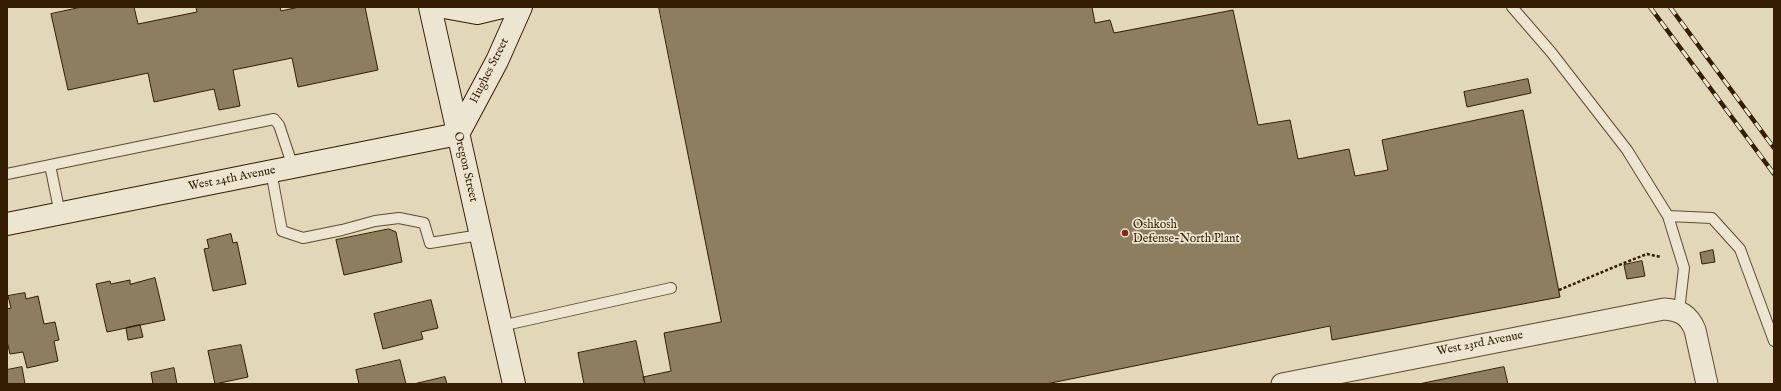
<!DOCTYPE html>
<style>
body{margin:0}
#map{position:relative;width:1781px;height:391px;overflow:hidden;background:#e2d7b8;font-family:"IM FELL English",serif}
canvas{display:block}
.frame{position:absolute;inset:0;border:8px solid #341d01;pointer-events:none}
</style>
<div id="map">
<canvas width="1781" height="391"></canvas>
<div class="frame"></div>
</div>
<script>
const g = document.querySelector('canvas').getContext('2d');
g.lineJoin = 'round';
function fill(path, color) { g.fillStyle = color; g.fill(path, 'evenodd'); }
function stroke(path, color, width, dash) { g.strokeStyle = color; g.lineWidth = width; g.lineCap = dash ? 'butt' : 'round'; g.setLineDash(dash || []); g.stroke(path); }
function drawText(font, color, halo, rows, align = 'center') {
  g.font = font + ' "IM FELL English",serif'; g.lineWidth = 3.5; g.setLineDash([]); g.textBaseline = 'middle'; g.strokeStyle = halo; g.fillStyle = color; for (const [text, x, y, turn = 0] of rows) {
    g.save(); g.translate(x, y); g.rotate((+turn || 0) * Math.PI / 180); g.textAlign = isNaN(turn) ? turn : align; if (halo) g.strokeText(text, 0, 0); g.fillText(text, 0, 0); g.restore();
  }
}
const building = new Path2D(`
 M82,7H134L138,24L197,12L196,7H280L281,11L299,7H365L378,70L298,87L292,58L233,70L240,106L219,110L214,89L154,102L148,73L68,90L51,14Z
 M659,7H1092L1095,23L1110,20L1114,33L1233,10L1258,125L1290,120L1298,159L1349,149L1355,176L1388,170L1382,140L1523,110L1560,297L1332,340L1330,326L1046,384H645L643,377L671,371L664,333L721,322Z
 M1528,79L1531,93L1467,107L1464,92Z
 M389,229L396,232L402,262L344,275L336,240Z
 M231,234L233,243L237,242L246,284L213,291L204,249L209,248L207,240Z
 M1713,250L1715,262L1702,264L1700,253Z
 M1642,261L1645,276L1627,279L1624,265Z
 M155,278L165,320L107,332L96,284L110,281L111,284L130,280V284Z
 M25,293L26,299L38,296L44,324L55,322L59,340L54,341L58,361L27,368L23,352L10,354L7,341V309L11,308L8,296Z
 M431,300L438,328L421,332L423,339L383,349L374,314Z
 M140,325L143,337L128,340L126,328Z
 M636,341L645,384H584L578,353Z
 M241,345L248,377L215,384L208,351Z
 M400,360L406,384H359L356,370Z
 M22,367L25,384H7V370Z
 M1504,367L1508,384H1419Z
 M174,368L177,384H153L151,373Z
 M445,377L447,384H414Z`);
const path = new Path2D(`
 M1559,290L1624,263L1647,254L1661,257`);
const lane = new Path2D(`
 M1512,7L1551,52L1627,150L1668,216L1684,268L1679,311
 M50,165L60,214
 M271,171L282,231L303,238L342,230L375,221L399,218L424,223L430,243L480,235
 M7,174L274,119L279,125L293,167
 M1668,216L1712,218L1740,249L1774,341
 M501,326L671,288`);
const street = new Path2D(`
 M1282,384L1664,309C1680,310 1689,315 1695,330L1707,384`);
const secondary = new Path2D(`
 M430,7L514,384
 M444,7L477,13L502,7
 M458,134L497,61L521,7
 M7,224L458,134`);
const rail = new Path2D(`
 M1650,7L1774,174
 M1670,7L1774,148`);
const markers = [
 [1125,233,4,"#8f2418"]
];
const streetNames = [
 ["Hughes Street",490,71,-63],
 ["Oregon Street",465,167,77],
 ["West 24th Avenue",232,179,-11],
 ["West 23rd Avenue",1480,344,-11]
];
const poiNames = [
 ["Oshkosh",1133,226],
 ["Defense-North Plant",1133,240]
];
fill(building, '#8e7e60');
stroke(building, '#341d01', 1);
stroke(lane, '#604c2f', 12);
stroke(street, '#604c2f', 23);
stroke(secondary, '#341d01', 24);
stroke(path, '#341d01', 2.5, [3, 2]);
stroke(lane, '#ece5d1', 10);
stroke(street, '#ece5d1', 21);
stroke(secondary, '#ece5d1', 22);
stroke(rail, '#341d01', 4.5);
stroke(rail, '#ece5d1', 3, [9]);
for (const [x, y, r, color] of markers) { const dot = new Path2D(); dot.arc(x, y, r, 0, 2 * Math.PI); g.fillStyle = color; g.fill(dot); stroke(dot, '#ece5d1', 1.5); }
drawText('12px', '#341d01', '#ece5d1', streetNames);
drawText('12px', '#341d01', '#ece5d1', poiNames, 'left');
</script>
